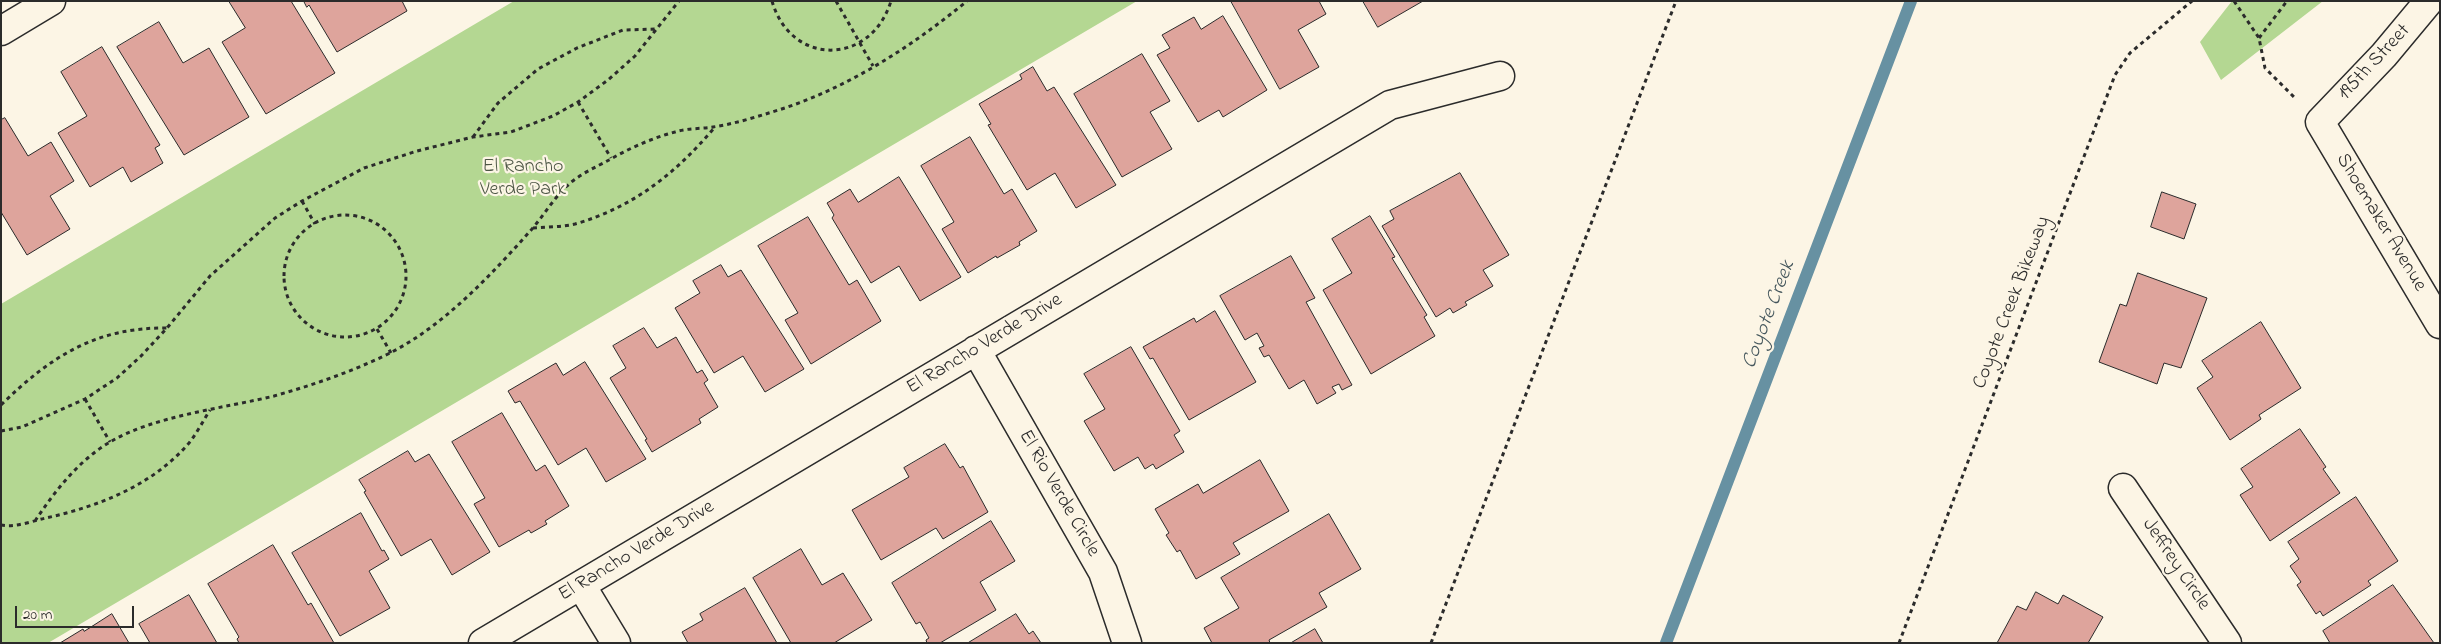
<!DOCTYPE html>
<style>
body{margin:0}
#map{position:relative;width:2441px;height:644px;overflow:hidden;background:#fcf5e5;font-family:"Indie Flower",sans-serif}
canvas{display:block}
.frame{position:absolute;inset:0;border:2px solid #2b2b2b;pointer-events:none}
.scale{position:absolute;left:15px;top:606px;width:119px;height:22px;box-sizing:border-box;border:2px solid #2b2b2b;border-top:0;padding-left:6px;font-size:15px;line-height:18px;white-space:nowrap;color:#2b2b2b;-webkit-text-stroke:4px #fcf5e5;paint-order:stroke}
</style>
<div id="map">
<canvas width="2441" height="644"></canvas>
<div class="frame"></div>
<div class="scale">20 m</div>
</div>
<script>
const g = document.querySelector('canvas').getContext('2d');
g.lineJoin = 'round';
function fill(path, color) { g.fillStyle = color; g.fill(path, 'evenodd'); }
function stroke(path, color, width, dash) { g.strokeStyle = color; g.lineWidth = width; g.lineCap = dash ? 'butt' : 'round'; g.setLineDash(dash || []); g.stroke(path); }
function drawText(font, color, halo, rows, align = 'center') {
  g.font = font + ' "Indie Flower",sans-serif'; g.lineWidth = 4.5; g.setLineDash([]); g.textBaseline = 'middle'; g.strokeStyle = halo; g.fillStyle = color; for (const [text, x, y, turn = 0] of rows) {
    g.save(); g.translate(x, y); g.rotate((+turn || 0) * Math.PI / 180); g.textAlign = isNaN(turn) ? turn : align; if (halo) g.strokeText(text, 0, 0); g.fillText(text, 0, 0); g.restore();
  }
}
const green = new Path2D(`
 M514,1H1137L48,643H1V304Z
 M2232,1H2323L2221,80L2200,42Z`);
const stream = new Path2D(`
 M1666,643L1911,1`);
const building = new Path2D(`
 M229,1H291L335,73L266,114L222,42L245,28Z
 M304,1H402L407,11L337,52L309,5L307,7Z
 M1231,1H1319L1326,14L1298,30L1319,67L1280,89Z
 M1363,1H1423L1378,27Z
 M1223,16L1267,90L1223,117L1219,110L1198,122L1157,55L1170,48L1162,35L1194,17L1201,29Z
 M159,22L183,63L209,48L249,117L184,155L117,47Z
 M102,47L160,145L155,148L163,163L131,182L123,167L90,187L58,133L87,116L61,72Z
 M1142,54L1170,101L1150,112L1172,149L1122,177L1074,94Z
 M1033,67L1047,91L1054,87L1116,185L1076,208L1055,173L1027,190L988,125L991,124L979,104L1022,79L1020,75Z
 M5,118L28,156L51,142L74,181L50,196L70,229L27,255L1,212V120Z
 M970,137L1004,194L1012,189L1037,231L1019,242L1020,245L997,258L996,256L968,273L942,229L954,222L921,166Z
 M1460,173L1509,255L1483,270L1493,286L1465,302L1467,305L1453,313L1450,308L1436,317L1382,226L1394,219L1390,211Z
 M899,177L961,277L920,301L899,266L871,283L832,218L834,215L827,203L850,189L858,202Z
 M2162,192L2196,204L2184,239L2151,227Z
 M1370,216L1395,257L1392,258L1427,315L1424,317L1435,336L1371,374L1323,290L1352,273L1332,239Z
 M808,217L849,285L857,280L881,321L811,364L785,320L798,313L758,246Z
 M1291,256L1315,298L1306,302L1352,385L1342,390L1339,384L1332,387L1336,393L1317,404L1304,380L1289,389L1269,355L1264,357L1259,348L1264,346L1257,333L1245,340L1220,296Z
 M721,265L728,277L741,270L804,369L765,392L743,356L714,373L675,308L700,293L693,281Z
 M2138,273L2207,298L2181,368L2164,363L2157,384L2099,362L2120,304L2126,306Z
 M1215,311L1256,382L1189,420L1153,358L1150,359L1143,347L1194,318L1196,322Z
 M2261,322L2301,388L2259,415L2261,419L2230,440L2197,388L2213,377L2202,361Z
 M644,328L657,348L676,337L697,373L702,370L708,380L704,383L718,407L699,419L701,423L652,452L645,440L647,439L610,378L626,368L613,346Z
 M1131,347L1180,431L1174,435L1184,452L1156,469L1153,464L1145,469L1138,457L1114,471L1084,421L1105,409L1084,374Z
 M585,362L646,459L606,482L586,448L558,465L520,401L515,403L508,391L556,363L563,375Z
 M502,413L536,471L545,465L569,506L545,521L547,524L531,533L529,530L499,547L474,504L485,498L452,442Z
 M2300,429L2326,467L2323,469L2340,493L2270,541L2240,495L2253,487L2241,469Z
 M945,444L960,468L963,466L988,512L943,539L936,528L881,560L852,510L909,477L904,468Z
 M408,451L415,462L429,454L490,552L452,575L431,539L401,556L364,492L366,491L359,480Z
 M1260,460L1289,511L1233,543L1240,554L1196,579L1180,550L1177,552L1166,535L1169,533L1155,509L1198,484L1203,493Z
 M2356,497L2398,561L2368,581L2371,585L2323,616L2320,611L2316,614L2297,585L2301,582L2290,566L2299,559L2288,542Z
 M361,513L382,551L384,550L389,559L369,571L390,608L340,636L292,553Z
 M1329,514L1361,569L1319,593L1327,607L1269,640L1270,643H1212L1204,628L1239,608L1221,578Z
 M991,521L1015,561L980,582L996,610L940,643H927L926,640L929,638L920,622L916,624L892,583Z
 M273,545L308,605L311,603L334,643H239L237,639L239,637L208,584Z
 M801,549L822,585L843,573L872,620L834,643H791L753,578Z
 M2393,585L2434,643H2330L2323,631Z
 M745,588L777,643H688L682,632L703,620L700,614Z
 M2036,592L2058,604L2063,595L2103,617L2088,643H1997L2017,606L2026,610Z
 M189,595L217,643H150L139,624Z
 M112,614L129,643H60L83,629L84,631Z
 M1016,614L1029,634L1033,631L1041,643H968Z
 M1315,629L1323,643H1291Z`);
const path = new Path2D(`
 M772,1C791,67 871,66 891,1
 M836,1L873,66
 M2234,1L2259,38L2265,68L2295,98
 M2259,38L2287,1
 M578,102L611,158
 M473,137L498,103L538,69L577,48L623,30L656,29
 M302,201L315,224
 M284 276a61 61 0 1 1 122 0a61 61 0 1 1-122 0Z
 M533,228C547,227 562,227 575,224C634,207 676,173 715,127
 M377,329L391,353
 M85,399L110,442
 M1,405C50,357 96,327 167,328
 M1,431L22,427L85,399L117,378L141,356L167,328L210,276L275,218L302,201L364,168L417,151L473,137L511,132L553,116L578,102L608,80L635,56L679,1
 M35,521C55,491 78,461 110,442C153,416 225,408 274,396C313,385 351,372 388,354C444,326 491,275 532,229C544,215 554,198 567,186C578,175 596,167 609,160C630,148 652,138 675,132C687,128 701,129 713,127C733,124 753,118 772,112C843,91 910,48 967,1
 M1,525C15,528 32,521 46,518C100,506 153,485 189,443C197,433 203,421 210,410
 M1431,643L1676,1
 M1899,643L2115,75L2130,53L2192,1`);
const street = new Path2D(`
 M1,31L51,1
 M976,350L1103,572L1127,643
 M2123,488L2227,643
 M581,585L616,643
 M483,643L1390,105L1500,76`);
const secondary = new Path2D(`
 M2429,1L2384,55L2320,122L2440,324`);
const streetNames = [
 ["195th Street",2375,63,-47],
 ["Shoemaker Avenue",2380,223,59],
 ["Coyote Creek Bikeway",2013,303,-69],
 ["El Rancho Verde Drive",985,345,-31],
 ["El Rio Verde Circle",1058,494,60],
 ["El Rancho Verde Drive",637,552,-31],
 ["Jeffrey Circle",2175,565,56]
];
const parkNames = [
 ["El Rancho",523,168],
 ["Verde Park",523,191]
];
const waterNames = [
 ["Coyote Creek",1770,315,-69]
];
fill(green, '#b4d792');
stroke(stream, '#6791a2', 12);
fill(building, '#dea49c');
stroke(building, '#2b2b2b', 1);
stroke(street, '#2b2b2b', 31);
stroke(secondary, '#2b2b2b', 31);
stroke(path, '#2b2b2b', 3, [4, 4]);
stroke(street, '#fcf5e5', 28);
stroke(secondary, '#fcf5e5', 28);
drawText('20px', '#2b2b2b', '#fcf5e5', streetNames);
drawText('20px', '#4d5645', '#fcf5e5', parkNames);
drawText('italic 21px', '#44565c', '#fcf5e5', waterNames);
</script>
